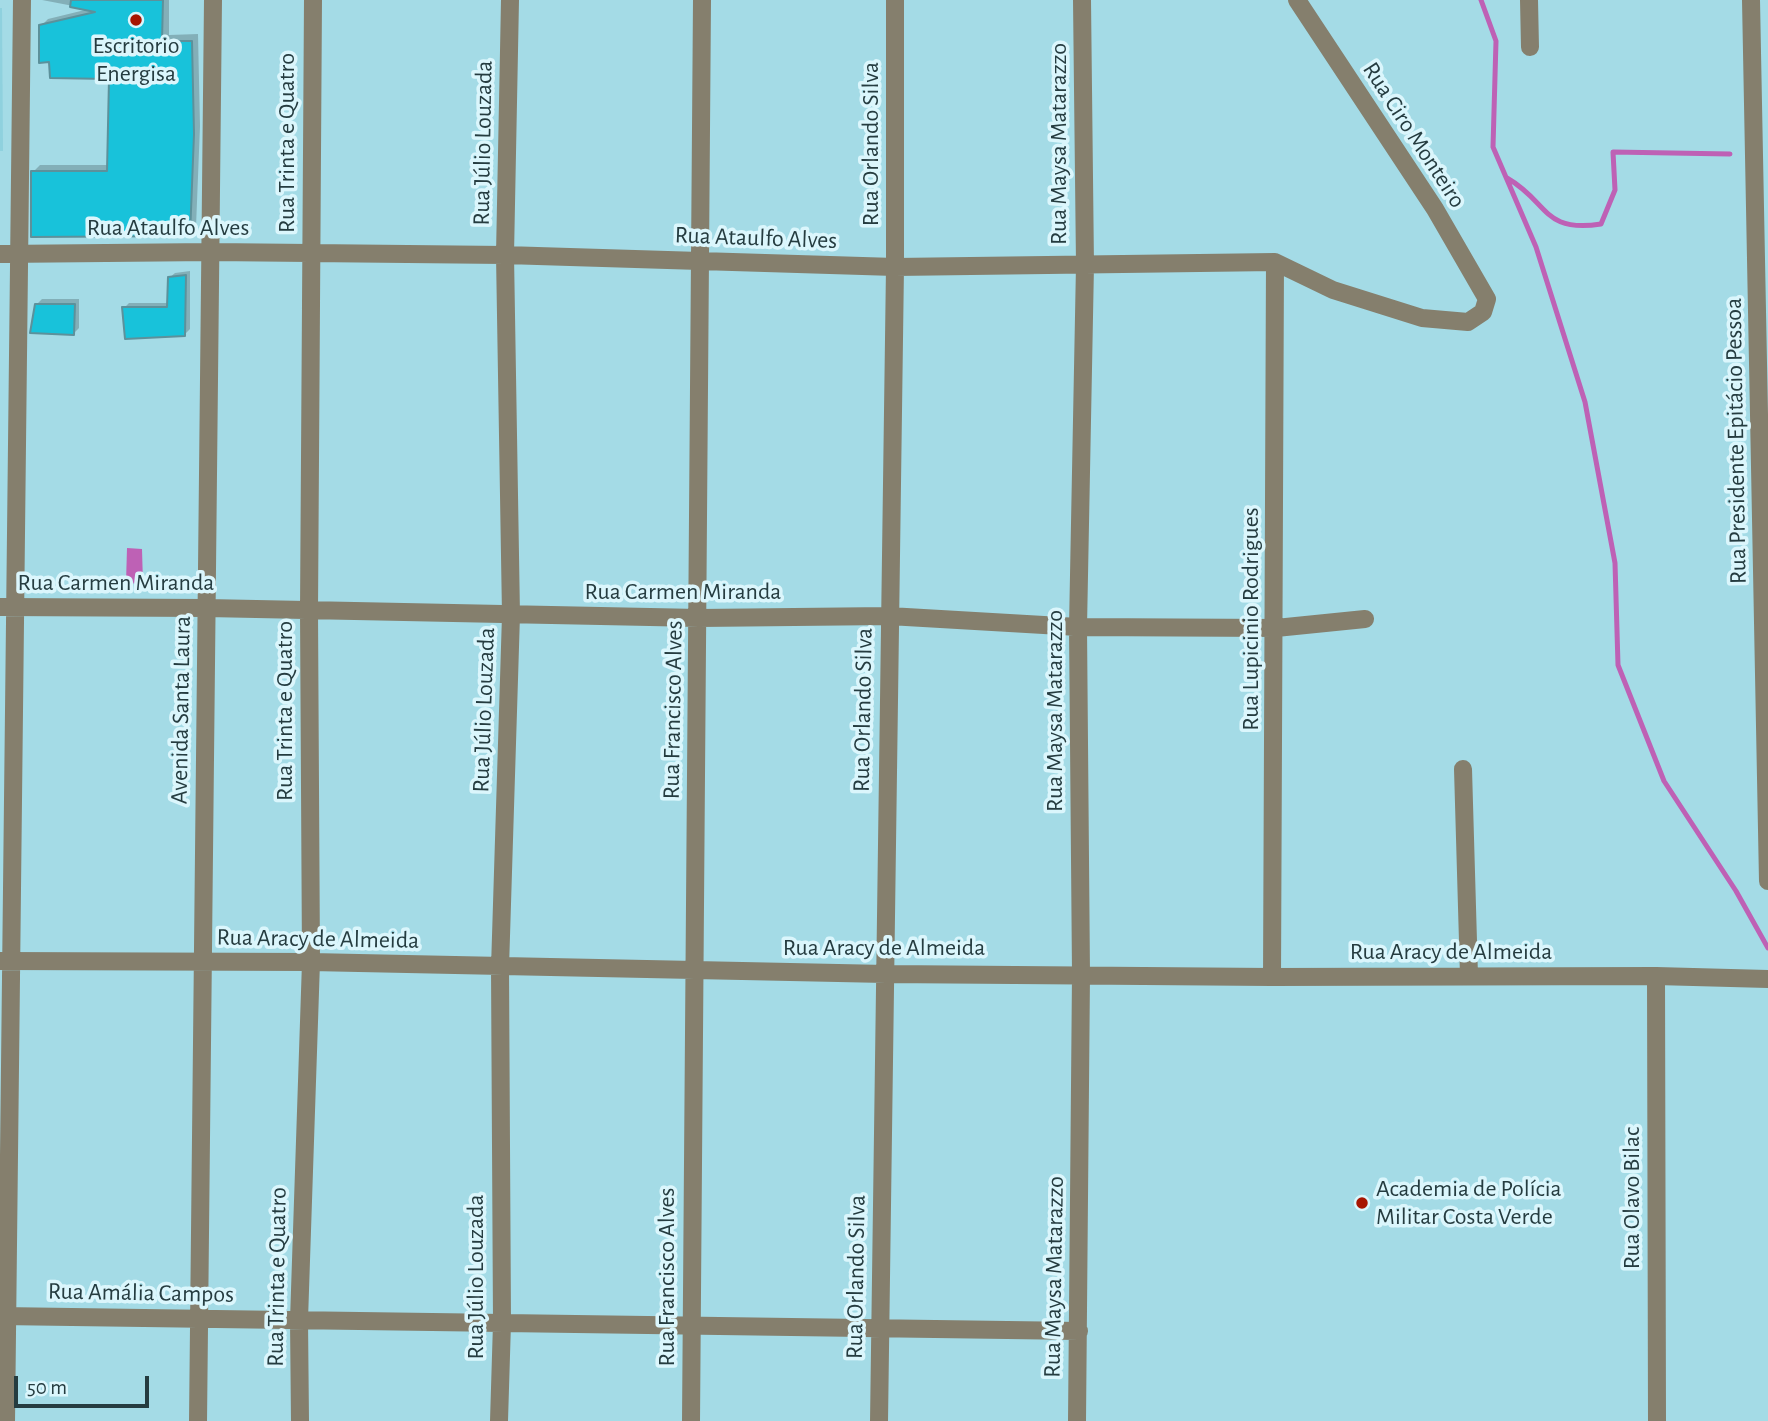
<!DOCTYPE html>
<meta charset="utf-8">
<style>
body{margin:0}
#map{position:relative;width:1768px;height:1421px;overflow:hidden;background:#a4dbe6;font-family:"Alegreya Sans",sans-serif}
canvas{display:block}
.scale{position:absolute;left:14px;top:1376px;width:135px;height:32px;box-sizing:border-box;border:4px solid #253c40;border-top:0;padding-left:9px;font-size:21px;line-height:24px;white-space:nowrap;color:#253c40;-webkit-text-stroke:5px #dbf6fc;paint-order:stroke}
</style>
<div id="map">
<canvas width="1768" height="1421"></canvas>
<div class="scale">50 m</div>
</div>
<script>
const g = document.querySelector('canvas').getContext('2d');
g.lineJoin = 'round';
function fill(path, color) { g.fillStyle = color; g.fill(path, 'evenodd'); }
function stroke(path, color, width, dash) { g.strokeStyle = color; g.lineWidth = width; g.lineCap = dash ? 'butt' : 'round'; g.setLineDash(dash || []); g.stroke(path); }
function drawText(font, color, halo, rows, align = 'center') {
  g.font = font + ' "Alegreya Sans",sans-serif'; g.lineWidth = 7; g.setLineDash([]); g.textBaseline = 'middle'; g.strokeStyle = halo; g.fillStyle = color; for (const [text, x, y, turn = 0] of rows) {
    g.save(); g.translate(x, y); g.rotate((+turn || 0) * Math.PI / 180); g.textAlign = isNaN(turn) ? turn : align; if (halo) g.strokeText(text, 0, 0); g.fillText(text, 0, 0); g.restore();
  }
}
const built = new Path2D(`
 M0,8H2L3,151H0Z`);
const water = new Path2D(`
 M127,548L142,549L143,584L126,583Z`);
const shadow = new Path2D(`
 M42,0H169V35L198,34L200,126L196,227L189,234L33,172L40,165H109L111,77L51,60L41,26L48,19L89,9Z
 M190,271V329L185,334L124,308L129,303H169V278L175,273Z
 M42,299H79V328L74,333L37,304Z`);
const stream = new Path2D(`
 M1481,0L1496,41L1493,147L1536,247L1585,402L1615,563L1618,665L1664,781L1736,891L1768,948
 M1507,178C1549,202 1542,233 1601,224L1615,190L1613,152L1730,154`);
const building = new Path2D(`
 M71,0H163L162,41H192L194,134L190,236L31,237V171H107L109,79L50,78L49,62L39,63V25L95,12L70,7Z
 M186,275L185,336L125,339L122,307H167L168,277Z
 M35,304H75L74,335L30,333Z`);
const minor = new Path2D(`
 M1529,0L1530,47
 M1751,0L1768,881
 M0,254L212,252L505,255L895,267L1275,262L1333,290L1422,318L1468,322L1483,312L1487,299L1435,209L1297,0
 M0,607L207,608L699,618L889,616L1078,627L1276,628L1365,619
 M1463,769L1469,976
 M0,961L311,962L886,974L1272,977L1656,976L1768,979
 M1656,976L1657,1421
 M1272,977L1275,262
 M0,1316L1079,1331
 M6,1421L22,0
 M198,1421L213,0
 M300,1421L299,1320L311,962L309,611L313,0
 M499,1421L502,1323L500,968L511,615L505,255L510,0
 M691,1421L702,0
 M879,1421L895,267V0
 M1077,1421L1081,974L1078,627L1085,265L1082,0`);
const markers = [
 [136,20,7,"#a71501"],
 [1362,1203,7,"#a71501"]
];
const poiNames = [
 ["Escritorio",136,46],
 ["Energisa",136,74],
 ["Academia de Polícia",1376,1189,"left"],
 ["Militar Costa Verde",1376,1217,"left"]
];
const streetNames = [
 ["Rua Ciro Monteiro",1414,135,57],
 ["Rua Trinta e Quatro",287,143,-90],
 ["Rua Júlio Louzada",483,143,-89],
 ["Rua Orlando Silva",871,144,-90],
 ["Rua Maysa Matarazzo",1059,144,-90],
 ["Rua Ataulfo Alves",168,228],
 ["Rua Ataulfo Alves",756,238,2],
 ["Rua Presidente Epitácio Pessoa",1736,441,-91],
 ["Rua Carmen Miranda",116,583],
 ["Rua Carmen Miranda",683,592],
 ["Rua Lupicinio Rodrigues",1251,619,-90],
 ["Avenida Santa Laura",181,710,-89],
 ["Rua Júlio Louzada",484,710,-88],
 ["Rua Francisco Alves",673,710,-89],
 ["Rua Orlando Silva",863,710,-89],
 ["Rua Trinta e Quatro",285,711,-90],
 ["Rua Maysa Matarazzo",1055,711,-90],
 ["Rua Aracy de Almeida",318,939,1],
 ["Rua Aracy de Almeida",884,948],
 ["Rua Aracy de Almeida",1451,952],
 ["Rua Olavo Bilac",1632,1198,-90],
 ["Rua Trinta e Quatro",277,1277,-89],
 ["Rua Júlio Louzada",476,1277,-90],
 ["Rua Francisco Alves",667,1277,-90],
 ["Rua Orlando Silva",856,1277,-89],
 ["Rua Maysa Matarazzo",1054,1277,-89],
 ["Rua Amália Campos",141,1293,1]
];
fill(built, '#8fd1de');
fill(water, '#be61b5');
fill(shadow, '#0003');
stroke(stream, '#be61b5', 5);
fill(building, '#18c2da');
stroke(building, '#5c919b', 2);
stroke(minor, '#857f6d', 18);
for (const [x, y, r, color] of markers) { const dot = new Path2D(); dot.arc(x, y, r, 0, 2 * Math.PI); g.fillStyle = color; g.fill(dot); stroke(dot, '#dbf6fc', 2.5); }
drawText('24px', '#253c40', '#dbf6fc', poiNames);
drawText('24px', '#253c40', '#dbf6fc', streetNames);
</script>
